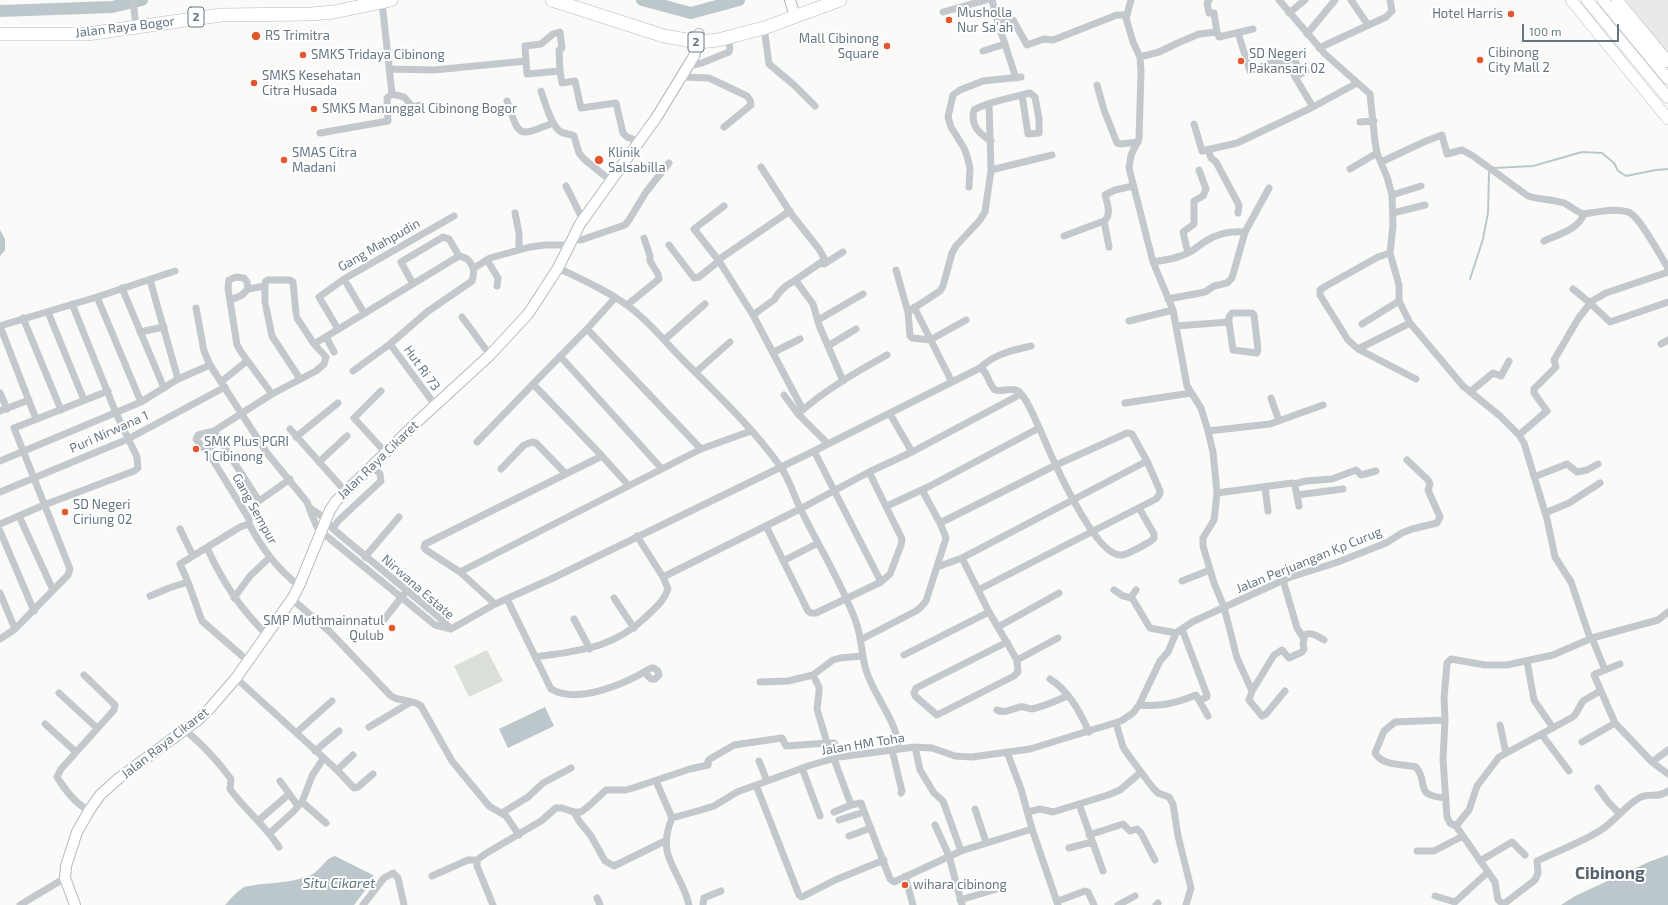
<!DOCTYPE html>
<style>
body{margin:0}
#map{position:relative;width:1668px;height:905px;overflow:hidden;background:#fafaf8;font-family:"Exo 2",sans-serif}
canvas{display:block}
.scale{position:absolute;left:1522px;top:24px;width:97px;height:18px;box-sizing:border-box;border:2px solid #657683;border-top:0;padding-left:5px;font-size:12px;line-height:14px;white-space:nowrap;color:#657683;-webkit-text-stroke:3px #fff;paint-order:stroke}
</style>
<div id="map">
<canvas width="1668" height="905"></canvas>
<div class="scale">100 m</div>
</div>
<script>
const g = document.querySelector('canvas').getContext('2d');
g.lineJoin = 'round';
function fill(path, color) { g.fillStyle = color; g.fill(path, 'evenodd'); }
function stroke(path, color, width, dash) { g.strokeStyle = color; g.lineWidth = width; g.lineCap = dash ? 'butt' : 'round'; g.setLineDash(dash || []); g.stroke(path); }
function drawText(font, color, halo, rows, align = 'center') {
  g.font = font + ' "Exo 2",sans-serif'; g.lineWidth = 4; g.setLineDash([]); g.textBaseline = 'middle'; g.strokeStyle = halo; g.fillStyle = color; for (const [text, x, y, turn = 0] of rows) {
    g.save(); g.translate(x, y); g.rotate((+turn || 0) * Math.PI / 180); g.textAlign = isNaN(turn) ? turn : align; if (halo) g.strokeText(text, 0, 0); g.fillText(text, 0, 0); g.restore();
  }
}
const built = new Path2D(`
 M1623,0H1668V55Z`);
const green = new Path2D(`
 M487,650L503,681L469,697L454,666Z`);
const water = new Path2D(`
 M0,230L5,239V250L0,256Z
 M545,707L554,726L508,748L499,729Z
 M1668,855V905H1561L1575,896L1651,861Z
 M335,856L373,875V880L354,905H225L236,893L244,887C265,882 288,884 309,876C321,871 325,858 335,856Z`);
const stream = new Path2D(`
 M1494,168L1533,166L1582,152L1602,153L1614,163L1618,171L1626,176L1656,170L1668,169
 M1470,279L1483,239L1488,213L1489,173L1491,171`);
const river = new Path2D(`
 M642,0L691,13L739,0
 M0,11L112,7L142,0`);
const street = new Path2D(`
 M133,0L136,27
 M992,0L998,23L1016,78
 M1131,0L1126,18L1133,42L1140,57L1141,72L1139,139L1131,155L1129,168L1153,262L1173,310L1187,386L1201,408L1208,431L1213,452L1217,493L1214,520L1203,538V546L1214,583L1224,607L1237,658L1252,691L1249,700L1262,716L1266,714L1285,691
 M1209,0L1207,3L1209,13H1214L1217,32L1219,37L1253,29
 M1279,0L1325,54L1370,94L1375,142L1377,153L1387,177L1392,195L1393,226L1390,253L1399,285V301L1410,323L1463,386L1500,416L1519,435L1524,443L1547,519L1555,557L1571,582L1590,638
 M1351,0L1368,25
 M943,12L986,0
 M1289,13L1305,0
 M998,23L1013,20L1027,45L1044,39L1053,40L1117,15H1127
 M764,28L769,64L794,85L815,106
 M1238,33L1250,71L1276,61H1287L1294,58L1298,68L1293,72L1295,77
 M1307,34L1335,0
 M1319,48L1386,17L1392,11L1390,0
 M983,51L1005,44
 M1140,57L1159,52L1180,42L1199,34L1217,32
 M526,61L525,46L541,44L553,34L560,32L562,48L559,50L560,71
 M688,66L702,63L729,52L730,48L728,38
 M390,69L434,70L526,61L527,74L560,71L562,83L575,81L581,108L616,103L623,133L627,137L638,141
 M1306,71L1295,77L1313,107
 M682,77L709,78L747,96L750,100L751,105L724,127
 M1097,85L1104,110L1117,143L1121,144L1138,142
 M541,91C545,102 551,126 561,132C565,134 570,134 574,136L579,153L584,159L611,181
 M392,94L404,97L413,107L421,105
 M507,101C520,138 517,137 553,123
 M1360,122L1374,121
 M1194,124L1202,151L1237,143L1313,107L1357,83
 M320,133L388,121L387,98L392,94L382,2
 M991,141C979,133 970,126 974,110C986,102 1015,97 1030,93L1035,97L1039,119V133L1028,134L1022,95
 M1208,150L1211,158L1216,162L1239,205L1238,213
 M1381,162L1426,141L1442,135L1447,154L1462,150L1473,156L1528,196C1540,200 1552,199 1564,203C1571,206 1576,212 1584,214C1597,212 1615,208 1628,212C1639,215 1661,257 1668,268
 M761,167L792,215L819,249L824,258V264L843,252
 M1350,169L1377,153
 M991,170L1052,155
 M566,186L583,220
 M969,187L970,168L967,156L964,148L951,127L948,117L953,95L960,90L983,81L1021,77
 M1392,195L1421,186
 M724,206L694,229L719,261L753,315L803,410
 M515,213L519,233V250
 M1393,213L1425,205
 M1064,236L1104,221
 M572,238L581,240L625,225L629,220L646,192L669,163
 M1544,241C1557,235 1579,229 1584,214
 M669,245L694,278L699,277L719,261
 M1109,247L1104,221C1112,215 1107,203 1105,195L1115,190L1133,186
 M1188,253L1183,232L1194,224V201L1203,196L1206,189L1199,170
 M1390,253L1378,257L1326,286L1320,290V295L1348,340L1358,349L1416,379
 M487,260L498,278L497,286
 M718,260L790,211
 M1153,262C1166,260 1179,258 1190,252C1196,249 1200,244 1206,241C1218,233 1231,231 1245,232
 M474,268L490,258L530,247L545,245H569
 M558,268C581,279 608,291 628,306C649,321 665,342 683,360C716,393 752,427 780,466C789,478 794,496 801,510C819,547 842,583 856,622C862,638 861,654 866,670C874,697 897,720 899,749
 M896,270L908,312L910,336L912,338L930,340L966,320
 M150,280L178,379
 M794,281L823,261
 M347,284L364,313
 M122,288L164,388
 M248,289L247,282L244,278L236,277L229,280L228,288L237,345L241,352L272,394
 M248,289L265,286
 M1573,289L1590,303L1610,322L1668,302
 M97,297L141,402
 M615,298L587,329L533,384L602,456L629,486
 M1168,299L1205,292L1214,286L1227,283L1232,278L1245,232L1269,188
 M231,300L242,295L248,289
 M265,302V282L268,280H290L293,282L296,313
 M627,305L659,279L658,274L650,261V256L644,238
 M266,307L272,336L300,379
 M914,307L952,382
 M196,308L204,351L210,365L267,453L307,502L313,518L318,529L435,625L451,629L440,618L333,529L326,519L310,508
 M48,312L84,400
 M908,312L940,291L943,286L952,253L956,246L980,220L985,212L991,170L989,104
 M1232,313H1252L1254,315L1258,350L1257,353L1233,350L1229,322V317Z
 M753,315L775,299C778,292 789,282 796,281L813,304L819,325L843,381
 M462,317L490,355
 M23,318L61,410
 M297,318L314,344
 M818,320L863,294
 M1129,321L1173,310
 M1362,324L1399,301
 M0,326L97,297L175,271
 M0,326L36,419
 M1176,326L1229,322
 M338,329L319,297L344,279L454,216
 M587,329L701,449
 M140,332L164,327
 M326,337L334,352
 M664,340L705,304
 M390,344L435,405
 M1661,344L1668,340
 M828,346L856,329
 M1358,349L1410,323
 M774,352L800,339
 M560,356L662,469
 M980,368C994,354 1013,350 1031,346
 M353,371L390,344L427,312L472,281C476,270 472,258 459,256
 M696,372L730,342
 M222,381L247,361
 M381,391L354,418L386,453
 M1470,392L1493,373L1501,376L1509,361
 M0,393L7,409
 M784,395L798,414L828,444
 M1271,398L1279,421
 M1125,403L1191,393
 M0,411L29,400
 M798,414C825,390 856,372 887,355
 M890,414L912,452
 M290,429L345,491
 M214,431L198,435L196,439L205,450L220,440
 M1208,431L1270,424L1323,405
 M1519,435L1547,411L1534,393V389L1556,367L1554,360L1578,319L1592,301L1606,293L1668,272
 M296,437L338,403
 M477,442L533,384
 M814,451L881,582
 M211,457L249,519V524C263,550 276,567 299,586
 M0,461L141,402L178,379L210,365
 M319,462L347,436
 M501,469L524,445L532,442L536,443L566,474
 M1534,477L1567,464L1577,472L1587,470L1598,464
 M290,479L259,501L214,431L272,394L316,371L324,364L326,357L314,344C362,315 411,285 459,256L449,239L443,237L401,262L413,284
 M1294,484L1306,481L1332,479L1356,470L1361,475L1376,471
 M1265,487L1268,511
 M0,492L128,439L225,387
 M1217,493L1292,483L1295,486L1299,506
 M1297,495L1343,489
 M887,506L930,486L1039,428
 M1545,513L1569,503L1600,483
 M19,516L53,590
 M940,523L1056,465L1127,433L1132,434L1147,461
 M0,524L44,505L134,471L138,468L137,457L116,413L72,304
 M766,526L808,611L811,613H816L881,582L890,574L901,545L902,539L869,472
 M180,529L193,556
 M333,529L338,521L381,481L380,474L372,466
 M0,531L34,611
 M207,548C224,584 239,607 267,635
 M365,557L399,517
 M962,558L989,612L1017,660L1018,672L1014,676L937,715L915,696L914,693L916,688L1007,642
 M783,561L818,543
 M937,567L962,558L1147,461L1160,491V494L1156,499L978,590
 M460,572L701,449L751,431
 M663,577L800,509L869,472L912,452L1021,394
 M1182,581L1210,570
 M188,582L180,564L240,527L249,524
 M1114,590L1123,596L1132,598L1150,628L1176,633
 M0,593L15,629
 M150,596L169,588L188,582L202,621L248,661
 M1131,597L1136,590
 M234,598L250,576L269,558
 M614,598L634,628
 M292,599L330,632L391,696C400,702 413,699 421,706L452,761L489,806L506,816L519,835
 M507,599L551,689C578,705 627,683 651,668H654L658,671L659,675L655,679H651L644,672
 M495,604L460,572L426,550L424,547L425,544L602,456
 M1668,612L1658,620L1592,638L1553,655L1507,665H1485L1451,659L1447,663L1444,698L1445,720L1443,759L1447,817L1450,823L1456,826L1495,882L1498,900L1502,903H1505L1535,880L1538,873L1537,861C1558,851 1582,842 1601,830C1615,821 1625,806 1639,798C1649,792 1658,799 1668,791
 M574,619L590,649
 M382,622L404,594
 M998,627L1059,593
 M451,629L495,604L551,579L814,451L980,368C988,371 988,384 995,390C1002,392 1012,387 1018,391C1027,397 1037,424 1042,434C1051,456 1095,557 1121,555C1128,555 1144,545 1151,541L1154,538V534L1139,508
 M1182,629L1207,695V697L1200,700
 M1302,636C1311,631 1316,635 1324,640
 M1592,638L1605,670L1620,664
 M0,639L15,629L68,575L70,569L14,428L108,391
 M862,639L916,611L921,607L926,601L946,538L940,523L922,490
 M904,655L989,612
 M536,657C581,650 613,649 648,615C656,607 664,601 668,589L663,577L637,536
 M1017,660L1058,638
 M1527,661L1534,700L1553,728
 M1605,670L1595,674L1594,675L1615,723L1652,762L1668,774
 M84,675L115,705L114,710L61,769L57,777C66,791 74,802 89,811
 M236,678L337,770L354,788L358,787L373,774
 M1050,679C1069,691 1080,712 1089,732
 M760,682L788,681L813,675
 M1252,691L1274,655L1282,650L1289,658L1302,652L1304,649L1303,645L1304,639L1297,628L1283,580
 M59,693L97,728
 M1139,705C1161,707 1176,703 1196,695L1208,716
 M997,710C1005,714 1011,709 1020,707C1025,706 1027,709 1032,709C1045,706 1056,701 1067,696
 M1445,720L1395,722L1384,731L1375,753C1382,766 1403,764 1416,767C1430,784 1412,795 1446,798
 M1116,723L1123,747L1129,756L1153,788L1158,793L1169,797L1173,804L1178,836L1191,888L1186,905
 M45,724L76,752
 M1500,725L1506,753
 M369,727L411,702
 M184,729C202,744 217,760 231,779L230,789C245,810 265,825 279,847
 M297,732L332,701
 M1542,735L1569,771
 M1582,742L1615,723
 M915,747L920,770L934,793L943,801L961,851
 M892,750L902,791L901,793
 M315,751L339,731
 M1007,752L1021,789L1032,829L1058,905
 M839,757L834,743H827L817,709L819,692V687L813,675L833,660L840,658L862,656
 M834,759L851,805
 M759,761L767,781
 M1652,762L1668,750
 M802,768L820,816
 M337,770L353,755
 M280,781L298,806
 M656,781L672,818
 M756,785L799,895L802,897L835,880L884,860
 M1598,788L1609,803L1620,814
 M302,802L326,823
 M1079,804L1103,871
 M975,809L986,842
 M574,812L579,821L591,836L605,861L614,866L665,841
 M834,812L851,805L861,803L890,879L894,882L961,851L1032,829
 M1028,812L1040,809L1053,812L1108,795L1120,790L1141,772
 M502,813L528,797L543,783L571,768
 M672,818L701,810L714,806L737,792L811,765L839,757L915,747L932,748L955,756L972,757L1030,749L1121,721L1133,713L1139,705L1160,661L1168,652L1176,633L1192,622L1288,578L1338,562L1386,543L1402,533L1412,529L1437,523L1440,517L1428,490L1430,484L1428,480L1407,460
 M672,818C655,858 681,870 689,905
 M839,820L864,812
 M258,821L289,794
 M935,825L949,856L962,905
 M1456,826L1469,810L1477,786L1499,757L1571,718L1575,715L1583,701L1600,691
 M270,833L293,812L302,802L312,776L323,759
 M1089,835L1123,824L1130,831L1137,829L1141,833L1155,860
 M849,836L871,828
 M1069,848L1092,842
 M1417,851H1434L1463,836
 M477,860V866L493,905
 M1480,861L1512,842L1525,855
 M432,876L468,860H477L485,854L541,821L556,808H562L574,812H581L590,805L606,790H626L636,787L690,769L708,765V761L710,759L734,745L782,738L786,746L827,743
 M905,876L913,905
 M1435,896L1455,902L1488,872
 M597,898L600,905
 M960,900L1000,888
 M1058,901L1085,891L1088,892L1094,905
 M20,905L65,878
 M363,905L384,878L393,873L398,878L404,905
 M703,905L704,898L721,891
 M1118,905L1135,896
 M1156,905L1158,903`);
const secondary = new Path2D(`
 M790,0L795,16
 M75,905L65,878L66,866L77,832L89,811L100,795L119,778L198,720L211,707L236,678L292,599L299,586L330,510L336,501L417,422L490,355L528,314L558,268L580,224L656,118L688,66L694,56L698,42L699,34`);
const primary = new Path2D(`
 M1571,0L1668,119
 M1587,0L1668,98
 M1603,0L1668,79
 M1617,0L1668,62`);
const highway = new Path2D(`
 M552,0L664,36L698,42L718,40L764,28L840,0
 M0,34H87L221,15L311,14L334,12L391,0`);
const markers = [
 [1511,14,4,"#e4572e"],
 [949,20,4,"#e4572e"],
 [256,36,5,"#e4572e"],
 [887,46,4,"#e4572e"],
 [303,55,4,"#e4572e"],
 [1480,60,4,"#e4572e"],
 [1241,61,4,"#e4572e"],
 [254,83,4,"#e4572e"],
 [314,109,4,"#e4572e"],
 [284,160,4,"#e4572e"],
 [599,160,5,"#e4572e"],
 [196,449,4,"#e4572e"],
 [65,512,4,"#e4572e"],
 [392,628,4,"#e4572e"],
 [905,885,4,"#e4572e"]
];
const shields = [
 [196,17,16],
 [696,42,16]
];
const shieldNames = [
 ["2",196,17],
 ["2",696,42]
];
const poiNames = [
 ["Musholla",957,13],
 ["Nur Sa'ah",957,28],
 ["Hotel Harris",1503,14,"right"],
 ["RS Trimitra",265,36],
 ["Mall Cibinong",879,39,"right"],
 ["Square",879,54,"right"],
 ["Cibinong",1488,53],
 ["City Mall 2",1488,68],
 ["SD Negeri",1249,54],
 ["Pakansari 02",1249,69],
 ["SMKS Tridaya Cibinong",311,55],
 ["SMKS Kesehatan",262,76],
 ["Citra Husada",262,91],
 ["SMKS Manunggal Cibinong Bogor",322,109],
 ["SMAS Citra",292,153],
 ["Madani",292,168],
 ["Klinik",608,153],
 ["Salsabilla",608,168],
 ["SMK Plus PGRI",204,442],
 ["1 Cibinong",204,457],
 ["SD Negeri",73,505],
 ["Ciriung 02",73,520],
 ["SMP Muthmainnatul",384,621,"right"],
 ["Qulub",384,636,"right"],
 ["wihara cibinong",913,885]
];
const streetNames = [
 ["Jalan Raya Bogor",125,27,-7],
 ["Gang Mahpudin",379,245,-30],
 ["Hut Ri 73",422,368,54],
 ["Puri Nirwana 1",109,432,-24],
 ["Jalan Raya Cikaret",378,460,-44],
 ["Gang Sempur",255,509,61],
 ["Jalan Perjuangan Kp Curug",1309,560,-22],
 ["Nirwana Estate",418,587,41],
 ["Jalan Raya Cikaret",165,743,-38],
 ["Jalan HM Toha",863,744,-9]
];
const waterNames = [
 ["Situ Cikaret",339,883]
];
const districtNames = [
 ["Cibinong",1610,873]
];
fill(built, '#e8e9e9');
fill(green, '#dadfd7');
fill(water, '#bbc7cb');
stroke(stream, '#bbc7cb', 2);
stroke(river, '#bbc7cb', 12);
stroke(secondary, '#b3babf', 12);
stroke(primary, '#b5babe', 12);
stroke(highway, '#b4b9bd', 14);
stroke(street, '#c3c8cc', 7);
stroke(secondary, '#fff', 10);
stroke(primary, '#fff', 11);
stroke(highway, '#fff', 13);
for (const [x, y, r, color] of markers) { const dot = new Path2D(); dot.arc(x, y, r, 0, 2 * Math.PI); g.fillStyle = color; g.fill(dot); stroke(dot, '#fff', 1.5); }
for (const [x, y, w] of shields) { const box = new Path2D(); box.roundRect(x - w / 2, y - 10, w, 20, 3); g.fillStyle = '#fff'; g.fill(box); stroke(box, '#657683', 1); }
drawText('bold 12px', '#657683', null, shieldNames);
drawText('13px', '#657683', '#fff', poiNames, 'left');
drawText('13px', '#657683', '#fff', streetNames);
drawText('italic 14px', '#60757c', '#fff', waterNames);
drawText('bold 17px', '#57646e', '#fff', districtNames);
</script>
